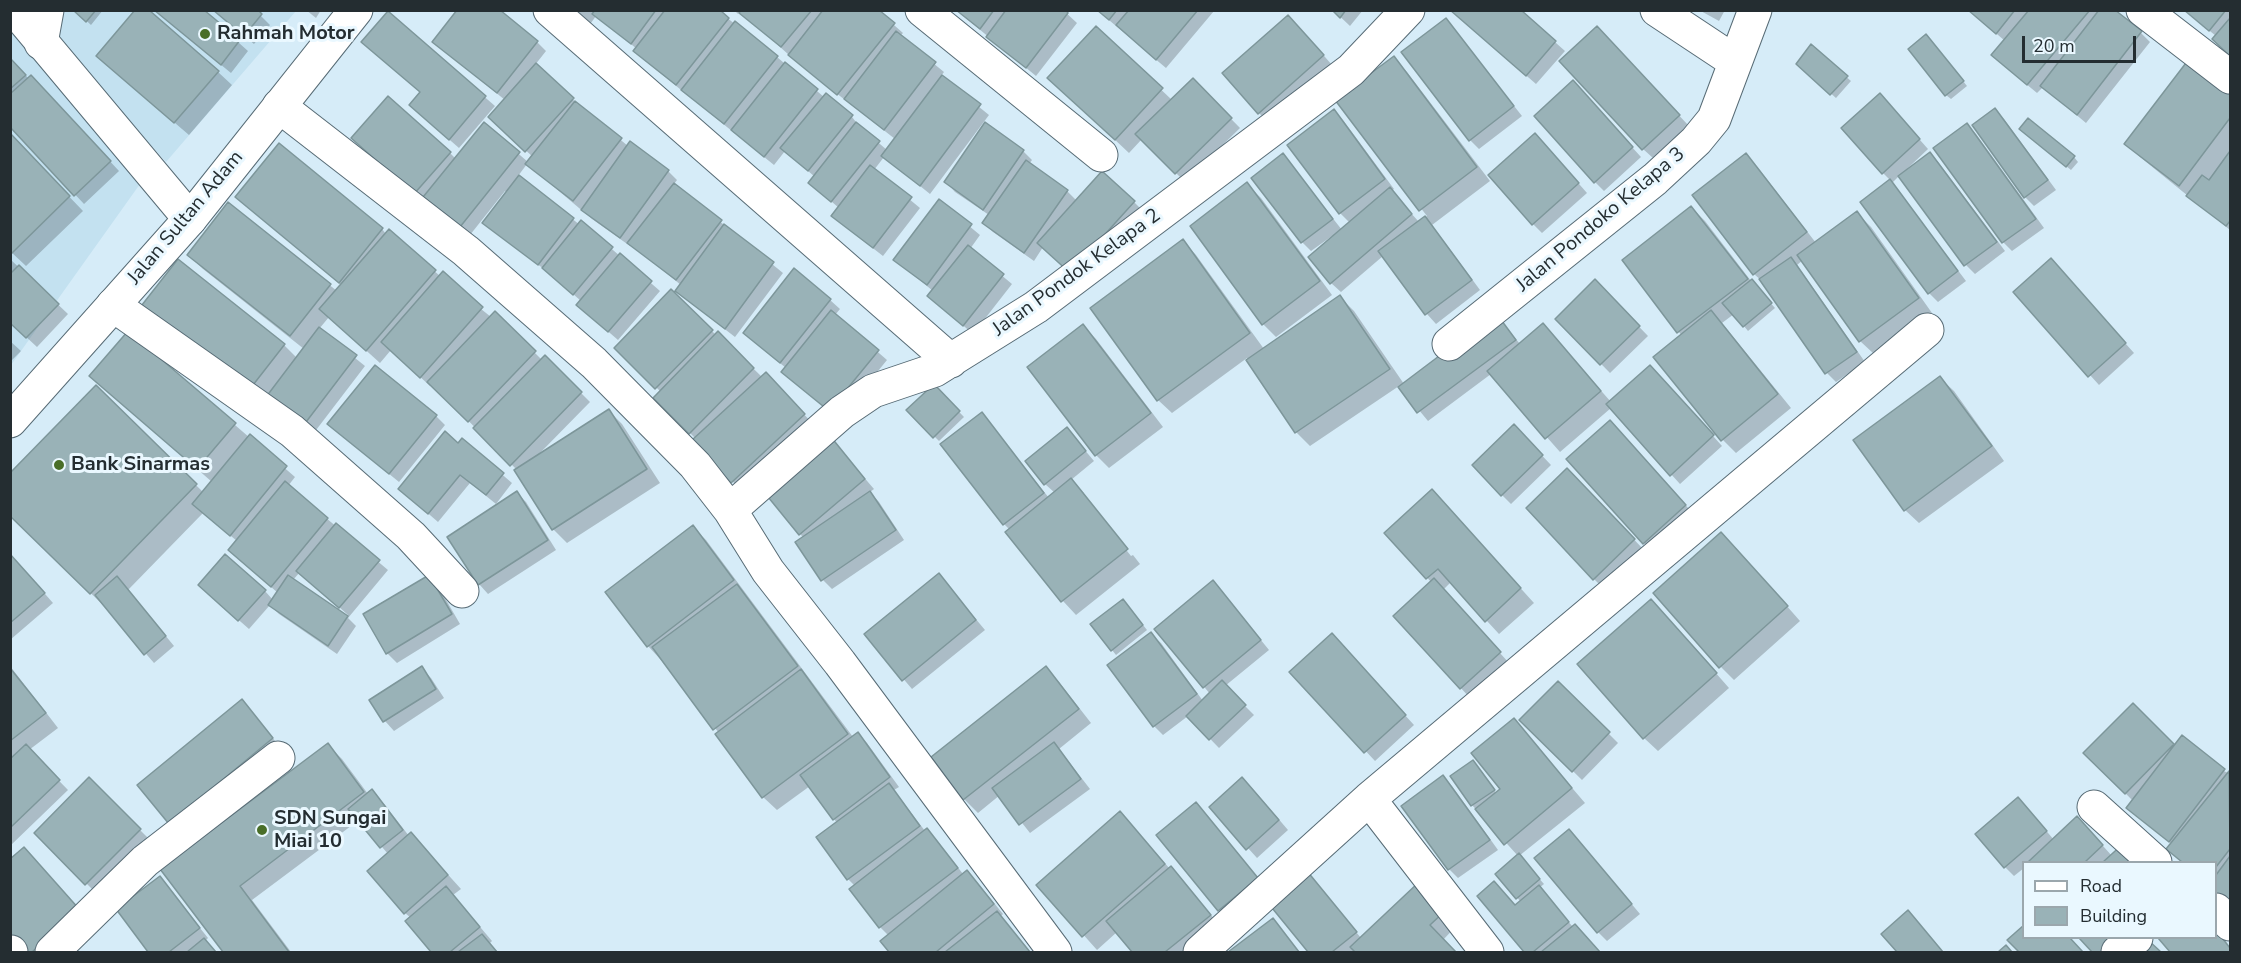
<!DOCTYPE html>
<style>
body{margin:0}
#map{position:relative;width:2241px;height:963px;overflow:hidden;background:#d6ecf8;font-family:"Nunito Sans",sans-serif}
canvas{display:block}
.frame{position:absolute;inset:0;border:12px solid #242d31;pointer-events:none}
.legend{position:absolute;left:2022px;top:861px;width:195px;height:78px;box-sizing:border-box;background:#eaf8ff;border:2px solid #9ba7ad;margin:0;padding:8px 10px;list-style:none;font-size:18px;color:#242d31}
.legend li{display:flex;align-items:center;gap:12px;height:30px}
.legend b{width:30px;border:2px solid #9ba7ad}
.scale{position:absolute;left:2022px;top:36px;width:114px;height:27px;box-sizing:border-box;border:3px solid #242d31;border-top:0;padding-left:8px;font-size:18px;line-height:21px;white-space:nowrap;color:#242d31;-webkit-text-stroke:4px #eaf8ff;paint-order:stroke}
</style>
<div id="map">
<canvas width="2241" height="963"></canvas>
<div class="frame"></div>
<ul class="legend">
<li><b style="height:8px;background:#fff"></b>Road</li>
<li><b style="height:16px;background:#99b2b7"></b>Building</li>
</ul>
<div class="scale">20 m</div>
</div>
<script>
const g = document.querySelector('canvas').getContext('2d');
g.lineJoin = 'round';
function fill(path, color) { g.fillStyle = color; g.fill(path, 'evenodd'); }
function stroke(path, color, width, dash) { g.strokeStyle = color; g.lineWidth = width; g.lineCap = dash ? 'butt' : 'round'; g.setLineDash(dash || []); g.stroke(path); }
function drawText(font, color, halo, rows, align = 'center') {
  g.font = font + ' "Nunito Sans",sans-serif'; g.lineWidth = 6; g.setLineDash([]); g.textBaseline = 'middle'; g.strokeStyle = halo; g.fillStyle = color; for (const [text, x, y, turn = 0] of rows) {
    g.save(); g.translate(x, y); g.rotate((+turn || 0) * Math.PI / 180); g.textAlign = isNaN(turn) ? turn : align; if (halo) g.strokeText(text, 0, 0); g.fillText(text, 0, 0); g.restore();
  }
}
const built = new Path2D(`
 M47,10L296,11L166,162L58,41Z
 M16,26L140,184L11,365L10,31Z`);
const shadow = new Path2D(`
 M75,10H103L91,25Z
 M154,10H202L248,51L231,73Z
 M214,10H255L270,25L254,44Z
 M306,10H321L316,18Z
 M566,10H717L777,57L824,97L852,117L860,127L887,150L895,139L799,64L740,11L738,14L734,10H877L903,33L900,36L944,72L941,76L989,115L930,194L884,157L874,170L920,208L883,256L843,225L839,208L810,183L815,177L785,151L774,165L644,60L635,51L637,49L596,16L588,27Z
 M956,10H1063L1077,23L1036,76Z
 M1097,10H1213L1214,11L1166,68Z
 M1333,10H1363L1350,26Z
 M1451,10H1519L1565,51L1536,84Z
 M1699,10H1725L1719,21Z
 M1969,10H2100L2141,33L2150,42L2086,123L2043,87L2037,93L2002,64L2005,41Z
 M2184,10H2230V55L2214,38L2216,36Z
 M388,13L495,106L459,148L420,114L421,93L372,51Z
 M1446,20L1522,116L1479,149L1470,140Z
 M1298,26L1332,65L1268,122L1259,113Z
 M1096,28L1172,100L1193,80L1240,128L1185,182L1142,139L1129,153L1063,91Z
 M1606,37L1688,125L1653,158L1643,149Z
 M1931,41L1967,86L1951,99L1946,95Z
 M537,42L546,51L535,65L582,108L628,146L668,171L677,180L674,184L783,273L735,337L687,300L681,285L631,245L630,246L592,219L527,164L518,176L580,225L582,223L660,291L618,340L588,314L581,301L548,272L494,232L484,223L507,192L505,191L466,240L362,147L450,153L456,159L484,124L528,162L533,157L499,126L505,100L444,51Z
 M1811,46L1851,81L1836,98L1802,68Z
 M1393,58L1407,72L1490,181L1432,225L1480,290L1436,324L1427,314L1383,256L1341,292L1331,283L1310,258L1333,238L1332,236L1311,251L1302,242L1283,155L1342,230L1350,223L1340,213L1289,145L1334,111L1343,120L1394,189L1391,191L1419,222L1427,216L1337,101Z
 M10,59L29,79L40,86L119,171L84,204L10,125Z
 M112,69L218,72L232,85L189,135Z
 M1582,92L1641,157L1604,191L1595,182Z
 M2230,92V230L2140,157L2126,144Z
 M1889,105L1928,149L1908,168L1909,170L1930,154L1939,163L2005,251L1975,274L1966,265L1899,176L1892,183L1966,281L1938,302L1929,293L1891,181L1883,173Z
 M1995,110L2004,119L2056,190L2034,206L2025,197Z
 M1967,125L1976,134L2044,228L2012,251L2003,242Z
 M2025,133L2074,157L2078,162L2071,170Z
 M10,135L83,211L26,266L10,251Z
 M1544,144L1587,193L1542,233L1533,224Z
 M1023,151L1032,160L1029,164L1067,191L1077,201L1134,202L1143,211L1080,281L1043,247L1034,261L993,232L984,223L989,215L955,192L946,182Z
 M1745,155L1759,169L1816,243L1857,213L1871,227L1932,313L1874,354L1860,341L1803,260L1797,265L1865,362L1836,382L1827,373L1763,282L1754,274Z
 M1247,184L1261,198L1332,295L1276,337L1263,324Z
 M237,197L382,229L386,234L389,231L440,276L491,317L495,313L542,360L545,357L590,402L539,454L609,411L622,424L660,483L567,543L553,529L517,470L432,384L430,386L391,350L380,363L329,317L319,329L365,366L310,438L260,407L178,262L284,345L297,358L304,349L203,269L189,255L228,204L337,291L342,286Z
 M939,201L980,235L970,249L1012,284L973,334L929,296L933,291L895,260Z
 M1691,207L1705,221L1751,281L1775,308L1748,331L1734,314L1722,323L1791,408L1736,453L1723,440L1655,357L1682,336L1624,260Z
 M1183,241L1196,255L1264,349L1340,297L1354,311L1404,384L1496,315L1520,344L1543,325L1611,402L1659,376L1722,446L1680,484L1611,408L1560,452L1491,374L1428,421L1399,386L1310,446L1296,432L1247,358L1172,413L1158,400Z
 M10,259L68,314L37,347L10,322Z
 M2060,270L2134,353L2099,385L2015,292Z
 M794,271L830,300L840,309L835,315L887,360L839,419L786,368L754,342Z
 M1595,281L1648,336L1610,373L1557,319Z
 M671,291L716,335L718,334L762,377L775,383L813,424L741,491L696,439L655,398L661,392L616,348Z
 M1083,326L1096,339L1163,427L1109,468L1096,455Z
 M10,341L21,351L10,362Z
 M91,376L235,425L295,477L288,486L388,570L348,618L356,626L337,654L279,614L270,605L249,629L209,594L265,591L273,600L278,593L239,559L237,541L203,513L128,590L174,646L154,663L108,610L10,514L96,387L203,492L212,482ZM300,572L348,615L347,617L293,580Z
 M1940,378L1954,391L2004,461L1919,523L1905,510Z
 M934,386L964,417L939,441L908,410Z
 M982,414L1049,498L1055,493L1045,484L1067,429L1094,461L1071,480L1084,493H1081L1131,556L1133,555L1140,564L1076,615L1063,601L1007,532L1010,530L1004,524Z
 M436,416L445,425L399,482L339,433Z
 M1514,426L1551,465L1511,504L1502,495Z
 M1623,436L1698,519L1657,556L1644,543Z
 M831,439L874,489L870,492L879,502L904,540L832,589L823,580L804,538L800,534Z
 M462,440L512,483L496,504L470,483L438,522L400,489Z
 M1577,479L1643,549L1603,588L1594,579Z
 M517,493L526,502L556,550L488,594L479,584L449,537Z
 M1445,505L1534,603L1499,634L1451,582L1443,590L1509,663L1470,698L1395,616L1432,583L1386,533Z
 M693,527L706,540L853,737L858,734L867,743L899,787L894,790L925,831L927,830L936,839L963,874L967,872L976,881L1003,914L1000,917L1030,952H891L882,941L889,936L880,927L855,886L848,879L837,823L810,786L777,810L763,797L719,733L661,660L648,646Z
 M1735,547L1800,621L1734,680L1721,667Z
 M10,554L53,603L10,640Z
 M939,575L985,630L912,689L866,635Z
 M438,586L460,624L397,663L387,653L365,615Z
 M1222,592L1269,650L1225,686L1254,715L1219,748L1188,716L1163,735L1154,726L1151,634L1161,643L1203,701L1210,694L1157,629Z
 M1127,605L1147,630L1116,655L1112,650Z
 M1664,614L1729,688L1658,751L1644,738Z
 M1341,645L1414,725L1375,761L1292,672Z
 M10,666L58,728L29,750L68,790L10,846Z
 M421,668L431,678L444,698L394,731L385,721L371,701Z
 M1046,668L1059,682L1091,723L1059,749L1090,789L1030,833L1000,795L978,813L964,799Z
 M1558,683L1618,743L1582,780L1521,720Z
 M242,701L285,753L183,836Z
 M2133,705L2175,747L2230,774V916L2216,903V862H2182L2177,858L2168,849L2172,844L2128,808L2133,801L2086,753Z
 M1514,720L1585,803L1519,856L1544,884L1539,888L1573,927L1584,935L1599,952H1526L1479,896L1516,906L1521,902L1497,875L1518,856L1472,805L1452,777L1473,762L1497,794L1502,789Z
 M328,745L342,759L368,794L372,791L385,805L409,836L424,848L461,889L453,895L492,941L490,943L498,952H433L407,921L411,918L405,913L388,854L359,820L252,900L291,952H224L163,869Z
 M1443,777L1452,786L1498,850L1458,878L1449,869Z
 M89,779L149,839L96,893L36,833Z
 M1252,788L1288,830L1257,858L1211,807Z
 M1196,804L1266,888L1228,919L1219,910Z
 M2027,808L2054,840L2086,827L2112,856L2143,862H2024V868L2014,876L2005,867Z
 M1133,827L1170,869L1171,868L1180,877L1219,925L1186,952H1134L1117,932L1097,950L1039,885Z
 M1578,840L1640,914L1607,941L1598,932Z
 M1307,873L1361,938L1419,884L1458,924L1443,940L1455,952H1357L1355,950L1352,952H1310L1270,903Z
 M160,878L208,938L205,941L216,952H150L118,909Z
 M1272,920L1300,952H1231Z
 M1918,922L1943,952H1899L1883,934Z
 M2216,930L2230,949V952H2172L2160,938H2216Z
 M2024,938H2069L2082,952H2021L2009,940Z
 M2081,938H2137L2121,952H2094Z`);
const building = new Path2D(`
 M73,10H96L86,22Z
 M135,10H149L219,71L174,123L96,56Z
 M154,10H204L240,40L221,65Z
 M213,10H258L262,14L244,36Z
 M457,10H500L538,41L497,93L432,42Z
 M595,10H656L631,44L592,14Z
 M665,10H720L729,18L676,85L633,51Z
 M741,10H812L781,47L739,13Z
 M823,10H879L895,23L837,95L788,55Z
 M956,10H994L980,29Z
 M1006,10H1066L1068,13L1026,68L986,37Z
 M1097,10H1117L1109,20Z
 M1129,10H1198L1156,60L1116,25Z
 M1332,10H1346L1340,18Z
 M1450,10H1521L1556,41L1526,76Z
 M1968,10H2015L1996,34Z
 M2029,10H2090L2027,85L1991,55Z
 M2099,10H2115L2142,31L2077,115L2040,86Z
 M2184,10H2226L2209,31Z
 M388,11L486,96L449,140L409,105L420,92L361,42Z
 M1288,15L1324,55L1258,114L1222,73Z
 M1446,18L1514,106L1469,141L1401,52Z
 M2230,18V56L2212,39Z
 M735,21L778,56L724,124L681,90Z
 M1096,26L1163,88L1115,140L1047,78Z
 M1597,26L1680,115L1642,150L1559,61Z
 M896,31L936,62L884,130L844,99Z
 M1926,34L1964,81L1945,96L1908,49Z
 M1811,44L1848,76L1830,95L1796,64Z
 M1394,56L1477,167L1419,211L1335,100Z
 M10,58L26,75L10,89Z
 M2189,59L2230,90V118L2179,186L2124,144Z
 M785,62L818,89L764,157L731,130Z
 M536,63L574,98L525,152L488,117Z
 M31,75L111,161L74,196L10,127V94Z
 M942,75L981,104L920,186L881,156Z
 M1193,78L1232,118L1175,174L1135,134Z
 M1573,80L1633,147L1594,183L1534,116Z
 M826,93L853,115L808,171L780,148Z
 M1880,93L1920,139L1882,174L1841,128Z
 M388,96L451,152L414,194L351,138Z
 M575,101L622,138L573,201L525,164Z
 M1995,108L2048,180L2024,198L1972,125Z
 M1334,109L1385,179L1339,214L1287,145Z
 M2028,118L2075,156L2066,167L2019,129Z
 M484,122L520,152L456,232L419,202Z
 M856,122L880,141L831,202L808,183Z
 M985,122L1024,150L983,210L944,182Z
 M1967,123L2036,219L2002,243L1933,148Z
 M10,133L70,196L11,254L10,253Z
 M1535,133L1579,183L1532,225L1488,175Z
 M630,141L669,170L620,238L581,210Z
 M279,143L383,228L339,283L235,197Z
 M2230,151V221L2226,226L2186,196L2202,175L2209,180Z
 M1930,152L1997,242L1964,266L1898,176Z
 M1283,153L1333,219L1301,243L1251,178Z
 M1746,153L1807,232L1753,275L1692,195Z
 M1026,160L1068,190L1024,253L982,223Z
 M870,165L912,197L873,248L831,216Z
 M1102,171L1135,201L1070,273L1037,243Z
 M519,175L574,218L538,265L482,223Z
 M1890,179L1958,271L1928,294L1860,202Z
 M1247,182L1320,281L1262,325L1190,226Z
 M674,183L722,220L676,280L627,243Z
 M1390,187L1412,214L1330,284L1308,257Z
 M939,199L972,224L927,285L893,260Z
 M228,202L331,284L290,336L187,255Z
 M1691,206L1748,279L1677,333L1622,260Z
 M1857,211L1919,298L1859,342L1797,255Z
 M1425,216L1472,280L1425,315L1378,251Z
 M581,220L613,247L573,295L542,268Z
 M724,224L774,262L725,329L675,291Z
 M389,229L436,270L366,351L319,309Z
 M1183,239L1250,333L1157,401L1090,308Z
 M968,245L1004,274L963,326L927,296Z
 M620,253L652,281L608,332L576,305Z
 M1791,257L1857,352L1825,374L1759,279Z
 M2051,258L2126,343L2088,377L2013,292Z
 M178,259L285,344L246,394L138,310Z
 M19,265L59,304L26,338L10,323V274Z
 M794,268L831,299L780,363L743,333Z
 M443,271L483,307L420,378L381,342Z
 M1595,279L1640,326L1600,365L1555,319Z
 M1752,279L1772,303L1743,327L1722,303Z
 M671,289L713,330L655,389L614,348Z
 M1340,295L1390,369L1295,433L1246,360Z
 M831,310L879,350L829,411L781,372Z
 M1711,310L1778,394L1721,441L1653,357Z
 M495,311L536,351L468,422L427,382Z
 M1496,313L1516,340L1417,413L1398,387Z
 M1543,323L1601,391L1545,439L1487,371Z
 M1083,324L1151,413L1095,456L1027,367Z
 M319,327L357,355L300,430L263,401Z
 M128,331L236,423L197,469L89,376Z
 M718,331L754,368L689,434L653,398Z
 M545,355L582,392L510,466L473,428Z
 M375,365L437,415L389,474L327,424Z
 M1650,365L1714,435L1670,476L1606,404Z
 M766,372L805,414L731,483L692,440Z
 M1940,376L1992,446L1904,511L1853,440Z
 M934,384L960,411L933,438L906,410Z
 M96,385L197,484L90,594L10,516V473Z
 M609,409L647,469L552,530L514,470Z
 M982,412L1044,493L1003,525L940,444Z
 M1610,420L1686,505L1643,544L1566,459Z
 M1514,424L1543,455L1501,496L1472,465Z
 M1067,427L1086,451L1044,485L1025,461Z
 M445,431L458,443L462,438L504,473L486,495L460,475L428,514L398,489Z
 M250,434L287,466L230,536L192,504Z
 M831,437L865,479L799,535L764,492Z
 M1567,468L1635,539L1593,580L1526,508Z
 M1071,478L1128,549L1061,602L1005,532Z
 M285,481L328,518L271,587L228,550Z
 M1432,489L1521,588L1485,622L1438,569L1426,579L1384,533Z
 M517,491L548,540L478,585L447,537Z
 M870,491L896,530L821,581L795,542Z
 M336,523L380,560L339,608L296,571Z
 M693,525L734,580L647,647L605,592Z
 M1721,532L1788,606L1719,668L1653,593Z
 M10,554L45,593L10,623Z
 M225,554L266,590L238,621L198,585Z
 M939,573L976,620L902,681L864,634Z
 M288,575L348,616L328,646L268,605Z
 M429,575L452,614L386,654L363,614Z
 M117,576L166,636L144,655L95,595Z
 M1434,578L1501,652L1460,689L1393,616Z
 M1213,580L1261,640L1203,688L1154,629Z
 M737,584L798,666L713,730L652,647Z
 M1123,599L1143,625L1111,651L1090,624Z
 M1651,599L1717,673L1643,739L1577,664Z
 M1151,632L1197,694L1153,727L1107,665Z
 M1332,633L1406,715L1364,753L1289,672Z
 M422,666L436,689L383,722L369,700Z
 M1046,666L1079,709L963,800L931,757Z
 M10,668L46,713L10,741Z
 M801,669L848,734L762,798L715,734Z
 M1222,680L1246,705L1209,740L1186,716Z
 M1558,681L1610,732L1572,772L1519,720Z
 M242,699L273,738L169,824L137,785Z
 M2133,703L2174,744L2125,794L2083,753Z
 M1514,718L1572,788L1504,845L1475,809L1500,789L1471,753Z
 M858,732L890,777L833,820L800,775Z
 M2182,735L2225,769L2169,842L2126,808Z
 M1054,742L1081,779L1019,825L992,788Z
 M328,743L364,792L240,886L289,952H223L160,869Z
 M26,744L60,780L10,828V759Z
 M1473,760L1495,790L1471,806L1450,776Z
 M2229,771L2230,849L2216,867V862H2182L2166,849Z
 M1443,775L1490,840L1448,870L1401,806Z
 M89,777L141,829L85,885L34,833Z
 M1242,777L1279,820L1246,850L1209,807Z
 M889,783L920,826L847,880L816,837Z
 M372,789L403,830L380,848L348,809Z
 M2018,797L2047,831L2004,868L1975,834Z
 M1196,802L1258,878L1218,911L1156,835Z
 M1120,811L1165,864L1082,937L1036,885Z
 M2077,816L2103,845L2085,862H2028Z
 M927,828L958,868L879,928L849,889Z
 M1569,829L1632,904L1597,933L1534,858Z
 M411,832L448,875L404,914L367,871Z
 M2125,842L2144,862H2103Z
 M24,847L80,910L32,952H27L10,934V859Z
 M1519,853L1540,879L1516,899L1495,874Z
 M2230,856V915L2216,903V875Z
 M1171,866L1211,915L1165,952H1132L1106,921Z
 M967,870L994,904L936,952H889L880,941Z
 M1307,871L1357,932L1332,952H1308L1268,903Z
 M160,876L200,928L169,952H148L116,909Z
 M1494,881L1515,905L1539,885L1569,922L1533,952H1524L1477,896Z
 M1419,882L1446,910L1430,925L1456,952H1355L1350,947Z
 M446,886L480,927L450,952H431L405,921Z
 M1908,910L1943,952H1897L1881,934Z
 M997,911L1030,952H945Z
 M1273,918L1299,952H1228Z
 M1575,924L1600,952H1541Z
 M2024,925V938H2070L2083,952H2019L2007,940Z
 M2216,930L2230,948V952H2170L2158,938H2216Z
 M482,934L497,952H458Z
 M204,938L216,952H187Z
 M2079,938H2118L2102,952H2092Z
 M2148,940L2161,952H2135Z
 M2006,945L2012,952H1998Z`);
const street = new Path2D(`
 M550,10L951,361
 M922,10L1101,155
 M1657,10L1734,61
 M2143,10L2230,77
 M41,43L47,10
 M279,106L466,251L594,363L695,465L730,510L768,571L840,663L1055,952
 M113,305L292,431L411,536L462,591
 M1449,344L1655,179L1696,141L1714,119L1755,10
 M730,510L842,412L873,391L935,370L1036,307L1351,70L1408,10
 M1369,799L1487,952
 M2094,807L2155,862
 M2216,910L2230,924
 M10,952H11
 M52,952L145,861L278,758
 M1200,952L1369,799L1927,330
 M2118,952L2136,938`);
const secondary = new Path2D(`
 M15,10L190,219`);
const primary = new Path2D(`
 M10,421L190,219L356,10`);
const markers = [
 [205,34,6,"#496e28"],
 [59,465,6,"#496e28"],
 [262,830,6,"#496e28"]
];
const poiNames = [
 ["Rahmah Motor",217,34],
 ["Bank Sinarmas",71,465],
 ["SDN Sungai",274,819],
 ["Miai 10",274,842]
];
const streetNames = [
 ["Jalan Sultan Adam",186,218,-50],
 ["Jalan Pondoko Kelapa 3",1601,220,-40],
 ["Jalan Pondok Kelapa 2",1077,273,-36]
];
fill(built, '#c3e1f0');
fill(shadow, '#0003');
fill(building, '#99b2b7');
stroke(building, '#7d969a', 1.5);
stroke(street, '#576b75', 35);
stroke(secondary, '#576b75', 35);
stroke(primary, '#576b75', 35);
stroke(street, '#fff', 33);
stroke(secondary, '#fff', 33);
stroke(primary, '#fff', 33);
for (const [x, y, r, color] of markers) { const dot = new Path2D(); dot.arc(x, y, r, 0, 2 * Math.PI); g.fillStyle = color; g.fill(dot); stroke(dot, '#eaf8ff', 2); }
drawText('bold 20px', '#242d31', '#eaf8ff', poiNames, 'left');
drawText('20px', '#242d31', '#eaf8ff', streetNames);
</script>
